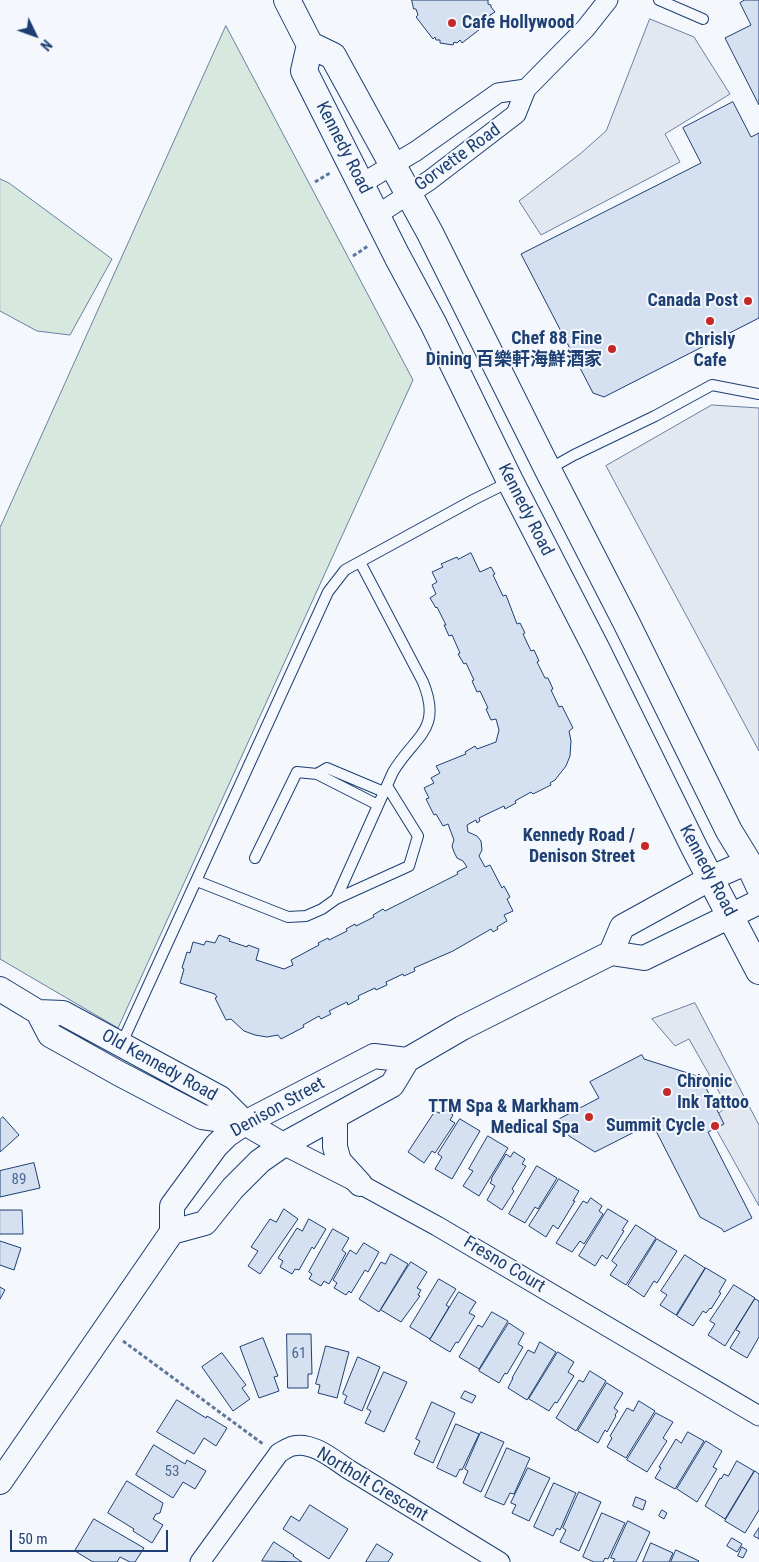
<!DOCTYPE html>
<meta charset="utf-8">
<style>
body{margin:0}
#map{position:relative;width:759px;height:1562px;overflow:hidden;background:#f4f7fb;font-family:"Roboto Condensed",sans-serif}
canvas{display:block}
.north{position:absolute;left:10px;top:10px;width:50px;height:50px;-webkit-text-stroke:4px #f4f7fb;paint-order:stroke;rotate:132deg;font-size:14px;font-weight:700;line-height:20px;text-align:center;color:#1d3f73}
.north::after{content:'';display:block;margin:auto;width:18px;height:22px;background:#1d3f73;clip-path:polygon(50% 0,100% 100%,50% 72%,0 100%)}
.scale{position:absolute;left:10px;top:1530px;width:158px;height:22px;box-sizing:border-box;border:2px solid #1d3f73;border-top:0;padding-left:6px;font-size:15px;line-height:18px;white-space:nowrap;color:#1d3f73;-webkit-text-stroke:4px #f4f7fb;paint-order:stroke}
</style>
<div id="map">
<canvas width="759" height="1562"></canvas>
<div class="north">N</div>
<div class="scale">50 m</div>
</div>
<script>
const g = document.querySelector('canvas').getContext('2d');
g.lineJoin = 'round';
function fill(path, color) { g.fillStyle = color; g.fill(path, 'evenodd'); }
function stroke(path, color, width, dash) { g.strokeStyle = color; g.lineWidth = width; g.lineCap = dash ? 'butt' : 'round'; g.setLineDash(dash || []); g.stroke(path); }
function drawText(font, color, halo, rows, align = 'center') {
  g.font = font + ' "Roboto Condensed","Noto Sans SC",sans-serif'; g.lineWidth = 4; g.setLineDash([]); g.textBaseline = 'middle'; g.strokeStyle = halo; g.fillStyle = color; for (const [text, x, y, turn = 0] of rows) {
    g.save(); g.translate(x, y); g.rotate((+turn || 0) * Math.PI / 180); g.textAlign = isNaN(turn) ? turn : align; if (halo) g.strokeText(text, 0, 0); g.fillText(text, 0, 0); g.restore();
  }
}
const green = new Path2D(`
 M226,26L413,380L118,1028L0,959V528Z
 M0,179L9,183L112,259L70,335L37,331L0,311Z`);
const parking = new Path2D(`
 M650,19L694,37L730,94L665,134L680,162L541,235L519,201L580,154L606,131Z
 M712,405L759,408V751L606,466Z
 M695,1003L759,1125V1206L711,1120L727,1106L689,1039L675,1046L652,1019Z`);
const building = new Path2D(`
 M412,0H488V4L491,5V7L495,12L490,15V19L486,18L483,24L484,26L462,43L460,40L457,43L454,42L453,45L440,43V40H436L435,37L433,39L416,17L418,15L416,9H414Z
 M745,0H759V105L725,38L751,25L740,3Z
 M733,102L751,137L759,133V318L604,397L593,393L521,254L701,163L683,128Z
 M471,553L480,572L491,567L495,574L493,575L503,596L506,595L517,624L520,623L525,633L523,634L531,651L534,650L539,661L537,662L545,678H548L553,689L551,690L559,707L562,706L573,728L569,731L571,741L570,756L566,766L555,780L550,783L551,785L533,794L531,792L515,801L516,803L505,809L504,806L485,815L479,818L480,821L477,823L476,820L467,825L468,832L477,836L481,841L482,850L479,856L485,867L490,865L502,888L504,886L510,897L507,899L513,911L504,915L507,921L497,927L498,929L493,932L491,929L453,951L414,968L415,971L404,976L403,974L386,982L387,985L376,990L375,988L358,996L359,999L348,1005L347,1002L329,1011L331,1014L321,1019L319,1016L303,1025L304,1027L281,1039L278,1035L267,1037L255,1035L244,1031L231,1019L226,1020L215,998L217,997L215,994L180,983L184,969L182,968L187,952L190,953L193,942L204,945L206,941L215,943L219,935L230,939L229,941L247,947L248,945L259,949L256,960L284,969L293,965L291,960L319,945L318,943L328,938L329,940L347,931L346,929L355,924L356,926L374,917L373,915L383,909L385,911L458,874L457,872L467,867L463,861L457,858L454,852L452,846L454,840L448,824L443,826L436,814L434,815L426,799L429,798L424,788L434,783L431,778L440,773L436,766L466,754L465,752L475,746L477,749L496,742L499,730L496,719L491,720L486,709L488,708L480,691L477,692L472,681L474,680L466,663L464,664L458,654L460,653L452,635L449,636L444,625H446L437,607L436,608L430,598L436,594L432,585L437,582L432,572L443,567L441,564L457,557L458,559Z
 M642,1055L644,1059L697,1076L699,1074L724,1124L708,1132L752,1218L724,1232L722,1229L700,1217L652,1123L595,1152L569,1136L567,1133L562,1136L555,1121L599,1098L590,1082Z
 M443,1108L453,1115L450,1120L455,1123L435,1153L432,1151L424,1163L408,1152L435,1111L439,1113Z
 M3,1117L19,1135L0,1152V1120Z
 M460,1119L480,1131L452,1179L435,1169L442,1157L438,1154Z
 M488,1136L508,1148L479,1196L463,1186L473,1171L469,1169Z
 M514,1152L525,1159L522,1164L526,1166L512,1189L514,1191L502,1210L487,1200L495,1186L490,1183L492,1180L491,1179L506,1154L510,1157Z
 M34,1163L40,1188L0,1197V1171Z
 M537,1166L557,1178L538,1209L535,1207L525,1223L509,1214Z
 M559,1179L579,1191L573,1201H575L558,1229L553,1225L546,1237L529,1226Z
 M591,1198L602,1206L599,1211L603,1214L584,1244L580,1241L572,1252L556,1243L583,1201L587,1203Z
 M284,1209L298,1219L260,1274L248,1266L258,1251L251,1247L270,1219L276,1222Z
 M608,1209L628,1221L622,1230L624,1231L607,1259L602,1255L595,1266L579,1256Z
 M0,1210H22L23,1234H0Z
 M309,1219L326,1229L314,1249L312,1247L299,1270L295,1269L292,1274L280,1267L283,1261L278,1258L297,1228L302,1231Z
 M636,1225L656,1238L626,1285L610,1275L617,1265L612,1261Z
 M333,1229L349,1238L342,1250L346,1253L329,1284L324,1281L321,1286L309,1279L312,1274L309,1272Z
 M657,1239L677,1251L657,1283L654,1281L644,1297L628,1286Z
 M0,1241L21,1248L14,1270L0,1265Z
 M364,1243L379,1252L368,1272L365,1270L351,1293L349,1291L346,1295L334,1288L337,1283L333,1280L350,1250L356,1254Z
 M391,1254L408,1264L379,1312L359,1299L381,1262L385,1264Z
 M685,1255L705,1268L676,1315L660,1305L667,1295L661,1291Z
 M411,1262L427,1272L417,1288L421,1290L418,1295L420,1296L401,1322L381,1310Z
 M706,1268L726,1280L719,1292L721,1293L711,1309L710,1308L706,1313L703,1311L693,1326L677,1316Z
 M439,1279L456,1289L446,1305L449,1307L430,1339L410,1327Z
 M734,1285L755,1298L725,1346L708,1335L715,1324L710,1321Z
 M0,1287L5,1290L0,1299Z
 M459,1292L476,1302L469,1313L475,1316L458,1343L456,1342L450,1352L430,1340Z
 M755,1299L759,1301V1337L747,1358L730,1348L740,1332L736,1330Z
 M492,1312L508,1321L479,1369L459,1357L478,1325L482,1327Z
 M509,1323L524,1333L518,1344L523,1347L507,1374L505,1373L499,1383L479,1371Z
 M287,1334H311L312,1374H308V1388H288Z
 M263,1338L278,1376L274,1377L279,1391L259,1398L240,1347Z
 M540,1342L556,1352L527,1400L508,1388L513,1378H512L528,1350L534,1353Z
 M326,1346L349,1352L337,1398L318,1393L320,1385L316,1384Z
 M558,1352L574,1362L568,1372L574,1376L557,1403L555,1402L549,1411L529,1399Z
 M222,1353L246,1385L242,1388L250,1399L233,1411L202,1367Z
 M358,1357L380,1367L362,1411L344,1403L347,1396L343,1394Z
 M590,1371L606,1381L576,1431L556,1418L579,1380L583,1382Z
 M384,1372L407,1382L384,1432L365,1423L371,1411L367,1409Z
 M607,1383L623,1393L614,1408L618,1411L615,1415L616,1416L607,1432L605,1430L598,1443L578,1431Z
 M465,1391L476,1396L472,1403L461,1398Z
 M177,1400L206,1418L207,1416L227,1428L216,1446L204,1438L194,1454L157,1432Z
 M639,1401L655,1411L626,1458L607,1447L612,1438L610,1436L627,1408L633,1411Z
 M432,1402L455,1413L433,1463L414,1454L420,1441L416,1439Z
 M656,1413L673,1422L663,1438L667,1441L647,1472L627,1460Z
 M456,1424L479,1434L462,1470L460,1469L456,1477L437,1468Z
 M481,1432L504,1442L481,1492L463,1483L468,1471L465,1469Z
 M688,1432L704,1441L675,1489L655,1478L661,1468L659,1467L676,1439L681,1443Z
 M706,1441L722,1451L713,1467L717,1469L697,1502L677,1489Z
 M154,1445L185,1464L187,1460L206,1471L195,1489L183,1482L173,1498L136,1475Z
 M507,1448L530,1458L514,1494L510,1493L504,1505L485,1497Z
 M737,1461L754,1471L725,1519L705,1506L720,1478L721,1479L724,1474L728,1476Z
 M528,1468L550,1478L529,1521L512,1513L516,1505L511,1503Z
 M755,1471L759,1474V1510L745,1533L725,1521Z
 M127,1481L163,1503L160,1513L156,1514L153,1519L163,1525L152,1543L133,1531L134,1529L108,1513Z
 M554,1483L576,1493L560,1530L557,1528L553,1536L534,1527Z
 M579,1492L601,1502L579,1551L560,1542L566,1530L563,1528Z
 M636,1497L646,1501L643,1510L633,1506Z
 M310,1505L348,1529L329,1559L283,1529L291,1516L299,1521Z
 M662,1510L667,1513L664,1519L659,1516Z
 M602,1513L625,1523L608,1559L605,1558L603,1562H594L583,1557Z
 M94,1519L144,1548L135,1562H130L120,1557L117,1562H93L75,1551Z
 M628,1521L650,1532L636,1562H613L615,1559L611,1558Z
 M759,1528V1539L754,1536Z
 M732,1538L742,1544L737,1552L727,1546Z
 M274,1542L294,1555L293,1556L302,1562L262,1561Z
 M651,1543L673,1553L669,1562H643Z
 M377,1544L393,1554L388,1562H366Z
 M742,1547L747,1550L743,1558L738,1556Z
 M676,1550L699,1561L698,1562H671Z`);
const path = new Path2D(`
 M315,182L330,173
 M353,256L368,246
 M123,1341L263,1444`);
const service = new Path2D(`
 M659,0L703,19
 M549,469L574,455L655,416L712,385L759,394
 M378,805L317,774L327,768L384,792
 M255,858L297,772L317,774
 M197,881L288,917L306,916L322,909L336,899L393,772C414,736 443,731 423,682L360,562
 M336,899L409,866L418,836L387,786
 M121,1045L328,592L345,570L473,500L509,482`);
const minor = new Path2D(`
 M361,184L416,151L498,93L526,89
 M377,215L430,180L516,114L526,89L585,29L608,0
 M283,1145L360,1184L437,1226L759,1416
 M200,1562L279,1453C283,1451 288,1447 293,1446C312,1441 333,1459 348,1469L500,1562`);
const tertiary = new Path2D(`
 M611,953L622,927L711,878L748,862
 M0,989L38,1012L63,1013L220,1098L245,1123L283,1145
 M38,1012L50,1035L118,1073L202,1117L245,1123
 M335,1117V1147L339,1161L360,1184
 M172,1232L205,1223L233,1188L260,1161L283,1145L392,1085L407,1060L462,1028L611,953L644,958L759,902
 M0,1482L172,1232V1206L216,1146L227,1135L245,1123L374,1056L407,1060`);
const secondary = new Path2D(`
 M287,0L310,45L333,56L430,233L548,470L626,622L729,831L748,862L759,886
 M310,45L304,71L397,256L433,323L510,481L597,650L695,849L759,971`);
const markers = [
 [452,23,5,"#c62828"],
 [748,301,5,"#c62828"],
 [710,321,5,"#c62828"],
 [612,349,5,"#c62828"],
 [645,846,5,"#c62828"],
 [667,1092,5,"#c62828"],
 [589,1117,5,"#c62828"],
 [715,1126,5,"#c62828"]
];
const numberNames = [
 ["89",19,1180],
 ["61",299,1354],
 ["53",172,1472]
];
const poiNames = [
 ["Cafe Hollywood",462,23,"left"],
 ["Canada Post",738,301],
 ["Chef 88 Fine",602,339],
 ["Dining 百樂軒海鮮酒家",602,360],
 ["Chrisly",710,340,"center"],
 ["Cafe",710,361,"center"],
 ["Kennedy Road /",635,836],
 ["Denison Street",635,857],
 ["Chronic",677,1082,"left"],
 ["Ink Tattoo",677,1103,"left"],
 ["TTM Spa & Markham",579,1107],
 ["Medical Spa",579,1128],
 ["Summit Cycle",705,1126]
];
const streetNames = [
 ["Kennedy Road",343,148,63],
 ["Gorvette Road",458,158,-36],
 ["Kennedy Road",525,510,63],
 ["Kennedy Road",707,871,62],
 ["Old Kennedy Road",159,1066,29],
 ["Denison Street",278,1108,-29],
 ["Fresno Court",504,1265,31],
 ["Northolt Crescent",372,1485,31]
];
fill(green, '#d7e8df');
stroke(green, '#687fa3', 1);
fill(parking, '#e3e8f0');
stroke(parking, '#687fa3', 1);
fill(building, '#d5e0f0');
stroke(building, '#1d3f73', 1);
stroke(service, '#1d3f73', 12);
stroke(minor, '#1d3f73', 21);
stroke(tertiary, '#1d3f73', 26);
stroke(secondary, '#1d3f73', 28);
stroke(path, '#5e769c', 3, [4, 2.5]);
stroke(service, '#f4f7fb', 10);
stroke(minor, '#f4f7fb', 19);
stroke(tertiary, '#f4f7fb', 24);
stroke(secondary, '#f4f7fb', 26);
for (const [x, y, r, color] of markers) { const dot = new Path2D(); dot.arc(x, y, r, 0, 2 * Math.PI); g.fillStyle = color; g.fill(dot); stroke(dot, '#f4f7fb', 2); }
drawText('15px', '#4b6792', null, numberNames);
drawText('bold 18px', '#1d3f73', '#f4f7fb', poiNames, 'right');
drawText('18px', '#1d3f73', '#f4f7fb', streetNames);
</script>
